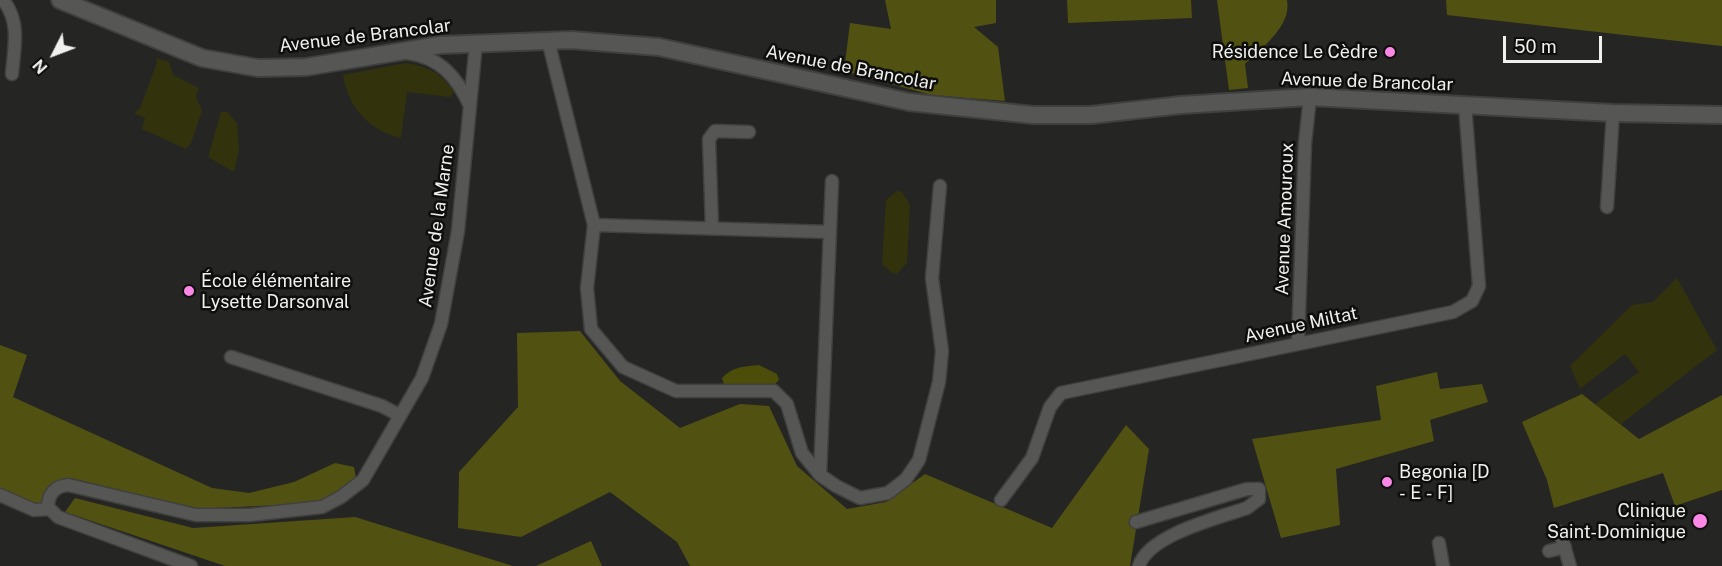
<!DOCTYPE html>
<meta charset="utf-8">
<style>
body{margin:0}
#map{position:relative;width:1722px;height:566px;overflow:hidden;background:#252523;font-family:"Public Sans",sans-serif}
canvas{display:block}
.north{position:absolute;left:24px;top:24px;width:60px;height:60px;-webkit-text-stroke:4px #0e0e0d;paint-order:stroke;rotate:228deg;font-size:16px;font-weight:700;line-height:24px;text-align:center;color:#f0f0ef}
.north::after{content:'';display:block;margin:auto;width:21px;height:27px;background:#f0f0ef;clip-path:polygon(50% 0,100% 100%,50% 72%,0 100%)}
.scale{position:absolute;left:1503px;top:36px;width:99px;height:27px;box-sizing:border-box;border:3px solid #f0f0ef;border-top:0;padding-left:8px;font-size:18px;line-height:21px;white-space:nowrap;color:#f0f0ef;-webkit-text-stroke:4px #0e0e0d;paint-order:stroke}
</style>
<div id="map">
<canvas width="1722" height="566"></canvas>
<div class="north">N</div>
<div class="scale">50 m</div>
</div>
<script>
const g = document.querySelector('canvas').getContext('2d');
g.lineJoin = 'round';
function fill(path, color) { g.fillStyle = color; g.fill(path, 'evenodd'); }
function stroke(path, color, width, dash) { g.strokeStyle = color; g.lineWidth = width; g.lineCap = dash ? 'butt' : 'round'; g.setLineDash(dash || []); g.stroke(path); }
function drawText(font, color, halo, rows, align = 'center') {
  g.font = font + ' "Public Sans",sans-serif'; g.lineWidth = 5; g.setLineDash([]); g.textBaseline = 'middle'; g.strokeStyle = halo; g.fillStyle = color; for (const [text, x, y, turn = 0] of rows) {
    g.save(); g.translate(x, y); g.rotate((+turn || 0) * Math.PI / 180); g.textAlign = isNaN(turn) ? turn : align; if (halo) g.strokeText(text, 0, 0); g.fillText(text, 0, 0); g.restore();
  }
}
const green = new Path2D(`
 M156,58L169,62L173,75L199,88L196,96L202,111L191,143L186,149L142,129L145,118L134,113L140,108L157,63Z
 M406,63C430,67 440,73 454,92L450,97L407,92L401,138C369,131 348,107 343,75Z
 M221,112H227L237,123L239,150L234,172L208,157Z
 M897,191L902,192L910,205L907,263L897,274L892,273L882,264L886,200Z
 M1677,278L1717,350L1621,424L1595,404L1639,372L1625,354L1580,389L1570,366L1632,305L1653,302Z`);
const forest = new Path2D(`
 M885,0H996V23L974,27L998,47L1005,101L931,95L844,71L850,23L891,29Z
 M1067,0H1191L1192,18L1068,23Z
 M1217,0H1287C1292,26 1262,47 1245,64L1248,88L1229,90Z
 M1446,0H1722V46L1447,15Z
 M580,331L620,381L680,428L740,404L769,406L797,466L847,509L886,502L925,474L1052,528L1126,425L1149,449L1130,566H690L677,542L610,492L521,537L458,528L459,472L518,407L517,333Z
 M0,345L27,355L13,397L212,488L249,493L294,482L335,463L354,467L357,484L320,503L196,509L71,478L50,486L38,508L0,492Z
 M1437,372L1440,389L1482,384L1488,402L1430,420L1434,441L1336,469L1340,525L1281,538L1252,439L1381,420L1376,386Z
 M1582,394L1639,439L1722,395V490L1675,506L1663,473L1554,508L1547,480L1522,422Z
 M75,498L193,528L355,517L513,566H225L65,512Z
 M591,541L602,566H536Z`);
const water = new Path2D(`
 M759,365L777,374L779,380L773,386L725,388L722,378C732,367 745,366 759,365Z`);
const street = new Path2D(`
 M3,0C21,22 14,48 12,74
 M548,40L594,225L587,288L591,329L623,367L676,391H774L787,404L802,453L820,475L836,486L860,498L888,493L906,479L919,460L939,382L942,351L932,278L940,186
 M407,53C440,57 457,77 470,106
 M1607,207L1613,113
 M594,225L830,232
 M712,228L709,139L715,131L749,132
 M1298,343L1305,143L1310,97
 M231,357L382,406L399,415
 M820,475L832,181
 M0,495L34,510L49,509
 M1001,500L1032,458L1050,407L1061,393L1453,312L1472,301L1479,286L1465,105
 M1136,522L1247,489H1259V499L1247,508C1218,518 1148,535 1139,566
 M1560,532L1570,566
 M1439,543L1443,566
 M1549,551L1565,547
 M191,566L58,517L48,507C48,494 55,486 68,485L196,515H250L322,507L341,497L363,480L422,378L441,324L458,231L476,43`);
const secondary = new Path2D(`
 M60,0L202,58L258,68L306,67L440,45L571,40L659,47L909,102L1033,115H1091L1181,105L1310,97L1613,113L1722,115`);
const markers = [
 [1390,52,6,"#fb87e6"],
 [189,291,6,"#fb87e6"],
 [1387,482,6,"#fb87e6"],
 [1700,521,8,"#fb87e6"]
];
const streetNames = [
 ["Avenue de Brancolar",365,36,-7],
 ["Avenue de Brancolar",851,68,11],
 ["Avenue de Brancolar",1367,82,2],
 ["Avenue Amouroux",1285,219,-88],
 ["Avenue de la Marne",437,226,-82],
 ["Avenue Miltat",1301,325,-12]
];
const poiNames = [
 ["Résidence Le Cèdre",1378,52],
 ["École élémentaire",201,281,"left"],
 ["Lysette Darsonval",201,302,"left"],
 ["Begonia [D",1399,472,"left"],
 ["- E - F]",1399,493,"left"],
 ["Clinique",1686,511],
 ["Saint-Dominique",1686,532]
];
fill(green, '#32330c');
fill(forest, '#515211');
fill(water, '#4c4d09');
stroke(street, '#40403e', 15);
stroke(secondary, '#40403e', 20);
stroke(street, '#565654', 12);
stroke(secondary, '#565654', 16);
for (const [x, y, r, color] of markers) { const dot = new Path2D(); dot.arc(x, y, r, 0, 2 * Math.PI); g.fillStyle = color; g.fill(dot); stroke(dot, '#0e0e0d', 2); }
drawText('18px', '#f0f0ef', '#0e0e0d', streetNames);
drawText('18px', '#f0f0ef', '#0e0e0d', poiNames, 'right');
</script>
